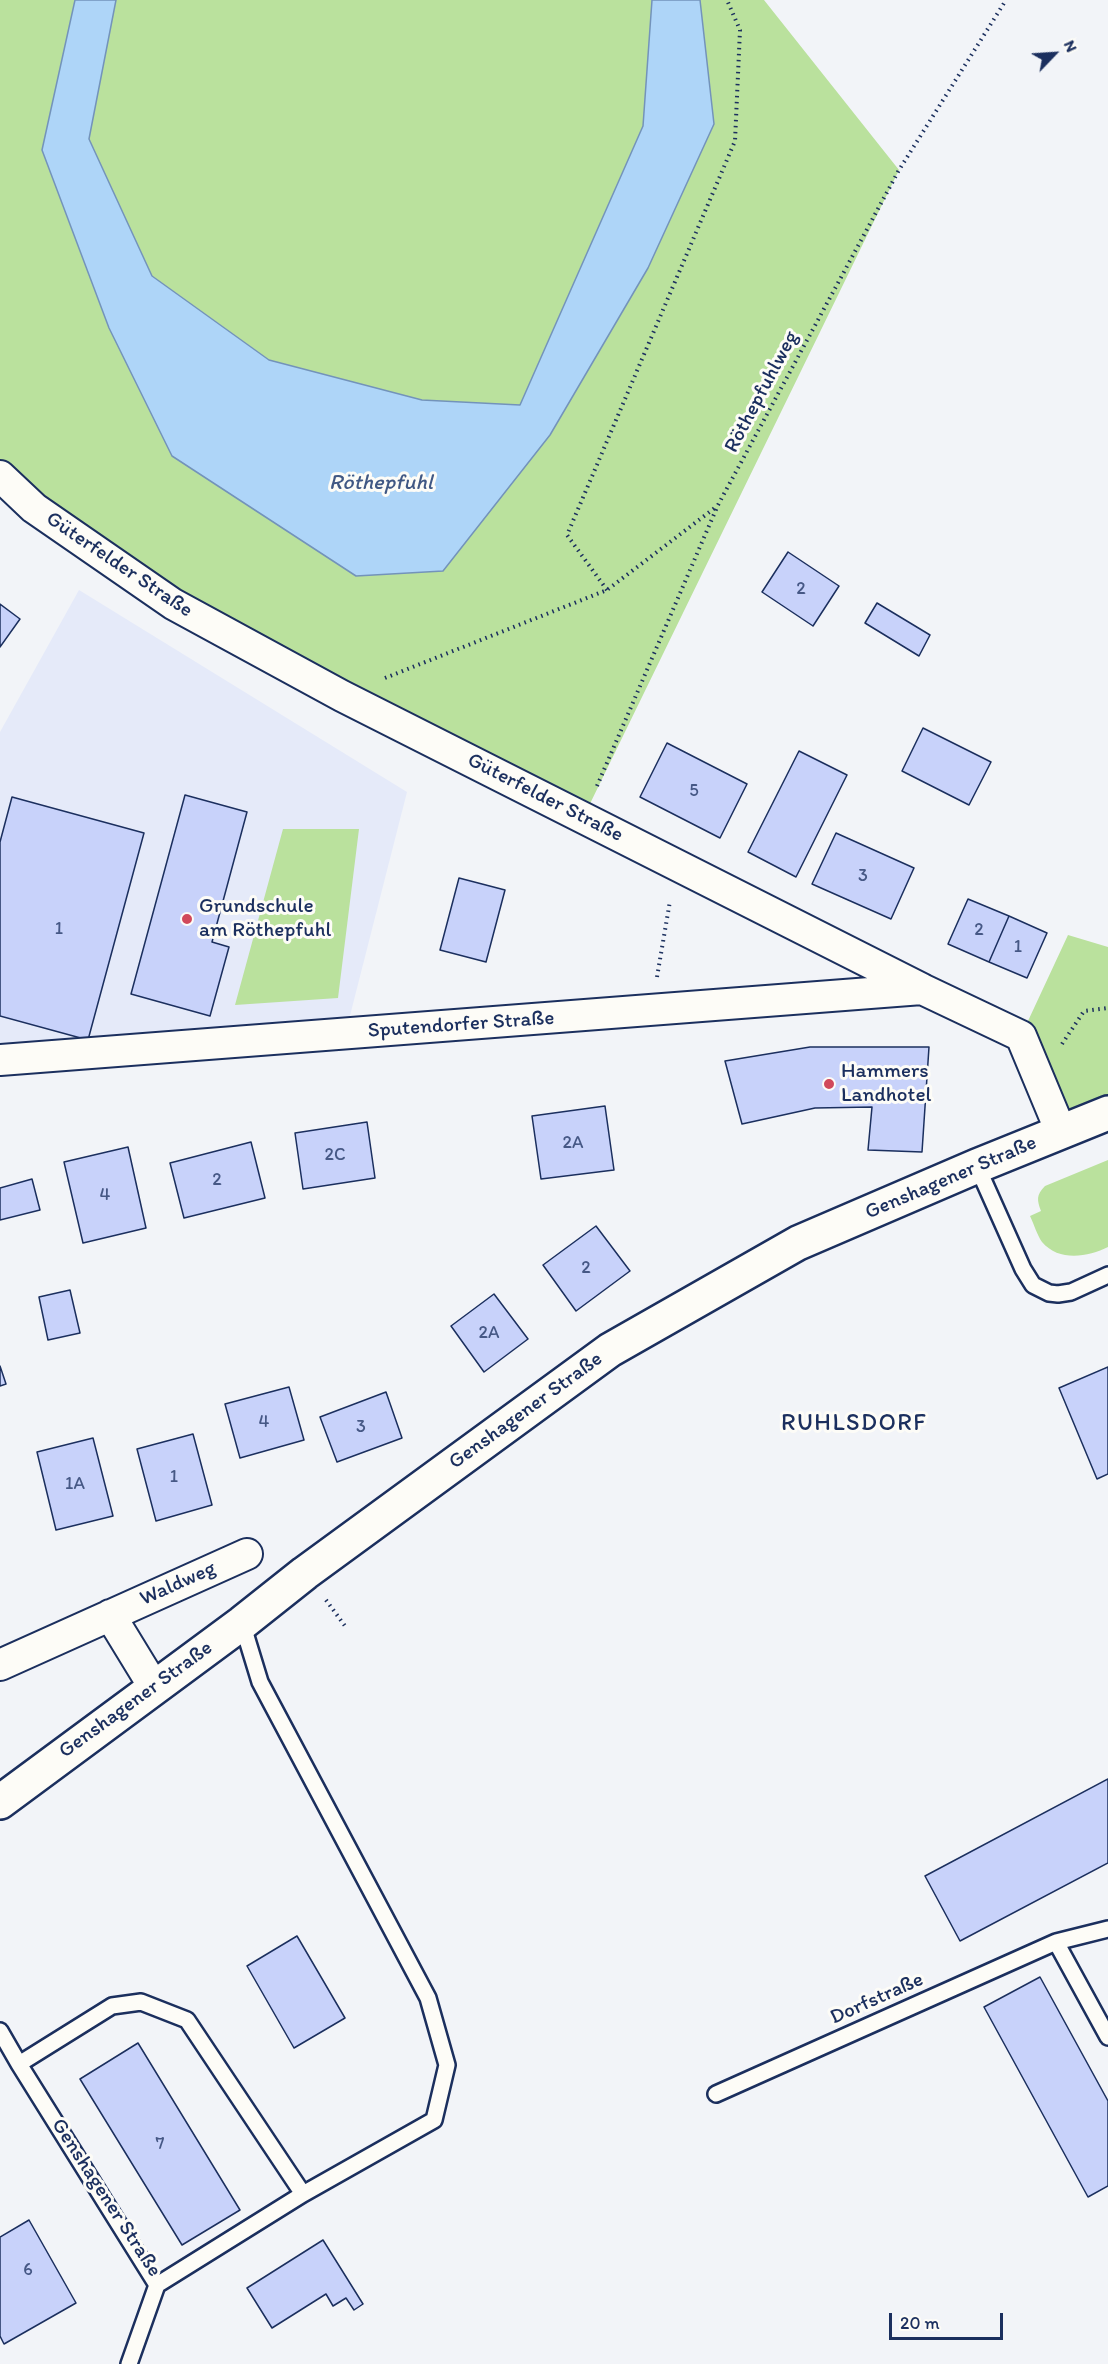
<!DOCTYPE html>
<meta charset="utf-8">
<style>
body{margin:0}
#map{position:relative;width:1108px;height:2364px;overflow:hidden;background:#f2f4f8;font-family:Itim,sans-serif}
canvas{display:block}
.north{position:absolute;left:1024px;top:24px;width:60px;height:60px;-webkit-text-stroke:4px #fdfcf7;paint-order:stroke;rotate:65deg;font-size:16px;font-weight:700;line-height:24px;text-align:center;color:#1b2f5e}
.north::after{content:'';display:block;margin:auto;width:21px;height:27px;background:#1b2f5e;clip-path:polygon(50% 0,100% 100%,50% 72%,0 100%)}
.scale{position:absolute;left:889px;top:2313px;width:114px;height:27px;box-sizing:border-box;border:3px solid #1b2f5e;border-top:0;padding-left:8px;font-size:18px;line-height:21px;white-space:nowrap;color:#1b2f5e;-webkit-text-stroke:4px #fdfcf7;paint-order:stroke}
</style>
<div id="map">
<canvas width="1108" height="2364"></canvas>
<div class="north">N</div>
<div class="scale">20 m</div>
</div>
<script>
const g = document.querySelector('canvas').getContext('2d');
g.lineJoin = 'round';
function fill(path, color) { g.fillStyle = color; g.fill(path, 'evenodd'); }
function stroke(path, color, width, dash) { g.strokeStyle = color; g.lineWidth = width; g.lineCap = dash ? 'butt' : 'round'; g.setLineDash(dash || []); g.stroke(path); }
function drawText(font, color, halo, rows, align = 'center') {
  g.font = font + ' Itim,sans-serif'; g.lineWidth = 6; g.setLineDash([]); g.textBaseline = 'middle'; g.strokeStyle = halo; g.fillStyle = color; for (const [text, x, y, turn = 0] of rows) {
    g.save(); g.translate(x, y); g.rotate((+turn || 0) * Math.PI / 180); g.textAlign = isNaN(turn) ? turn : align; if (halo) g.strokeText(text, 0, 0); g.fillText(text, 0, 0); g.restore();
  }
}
const built = new Path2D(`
 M79,590L407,792L342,1047L0,1061V732Z`);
const green = new Path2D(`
 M0,0H75L42,150L109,328L550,435L648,268L714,124L700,0H764L899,170L583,818L342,696L0,476Z
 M116,0H652L643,126L520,405L422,400L269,360L152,276L89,139Z
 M283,829H359L338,998L235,1005Z
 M1068,935L1108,947V1113L1061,1132L1021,1036Z
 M1108,1160V1247C1088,1257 1059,1262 1042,1242C1037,1235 1034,1224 1030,1216L1041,1211C1037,1200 1036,1195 1045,1186Z`);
const water = new Path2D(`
 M75,0H116L89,139L152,276L269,360L422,400L520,405L643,126L652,0H700L714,124L648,268L550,435L443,571L356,576L172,456L109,328L42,150Z`);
const building = new Path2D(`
 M788,552L839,586L813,626L762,592Z
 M877,603L930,635L919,656L865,623Z
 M0,604L20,619L0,647Z
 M923,728L991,762L969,805L902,771Z
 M667,743L747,784L720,838L640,797Z
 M799,751L847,775L796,877L748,852Z
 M185,795L247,812L212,942L229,947L210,1016L131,994Z
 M12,797L144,833L88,1040L0,1016V842Z
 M836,833L914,868L891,919L812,884Z
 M459,878L505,890L486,962L440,950Z
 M968,899L1009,916L989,962L948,944Z
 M1009,916L1047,933L1027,978L989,962Z
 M810,1047H929L922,1152L868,1150L872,1107L815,1108L742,1124L725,1061Z
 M605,1106L614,1170L541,1179L532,1116Z
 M367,1122L375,1178L303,1189L295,1133Z
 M251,1142L265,1198L184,1218L170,1163Z
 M128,1147L146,1228L83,1243L64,1162Z
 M32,1179L40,1210L0,1220V1188Z
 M596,1226L630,1271L576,1311L543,1265Z
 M70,1290L80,1333L48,1340L39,1297Z
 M494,1294L528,1339L484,1372L451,1326Z
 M0,1366L6,1384L0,1386Z
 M1108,1367V1474L1097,1479L1059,1388Z
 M289,1387L304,1440L240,1458L225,1404Z
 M386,1392L402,1438L337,1462L320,1417Z
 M193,1434L212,1505L156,1521L137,1449Z
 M93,1438L113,1516L56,1530L37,1452Z
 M1108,1779V1863L960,1941L925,1876Z
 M297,1936L345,2018L294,2048L247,1966Z
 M1040,1977L1108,2101V2186L1088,2197L984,2007Z
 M138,2043L240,2210L182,2245L80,2079Z
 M29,2220L76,2303L4,2344L0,2336V2237Z
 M323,2240L363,2304L354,2310L346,2298L333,2306L326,2294L272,2328L247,2288Z`);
const path = new Path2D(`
 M607,590L567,535L735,141L740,30L727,0
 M385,678L607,590L716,507
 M597,786L718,505L899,170L1006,0
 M657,977L670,901
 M1062,1044L1084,1011L1108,1008
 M326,1600L345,1626`);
const service = new Path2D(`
 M977,1166L1023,1269L1033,1285L1049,1293L1058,1294L1071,1292L1108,1275
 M242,1623L260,1682L428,1998L447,2065L434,2120L303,2194
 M1108,1929L1056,1942L1108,2037
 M0,2031L19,2064L157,2285L303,2194L187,2020L141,2002L112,2006L19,2064
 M716,2094L1056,1942
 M129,2364L157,2285`);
const minor = new Path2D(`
 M0,476L34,508L173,604L342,696L922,989L1021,1036L1061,1132
 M0,1060L922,989
 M110,1615L154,1687
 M0,1665L247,1554`);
const secondary = new Path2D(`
 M0,1802L242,1623L305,1573L610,1350L798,1243L977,1166L1108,1113`);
const markers = [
 [187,919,6,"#d1495b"],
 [829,1084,6,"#d1495b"]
];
const numberNames = [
 ["2",801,589],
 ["5",694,791],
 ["3",863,876],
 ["1",59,929],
 ["2",979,930],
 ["1",1018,947],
 ["2A",573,1143],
 ["2C",335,1155],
 ["2",217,1180],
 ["4",105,1195],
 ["2",586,1268],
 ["2A",489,1333],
 ["4",264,1422],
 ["3",361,1427],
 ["1",174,1477],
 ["1A",75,1484],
 ["7",160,2144],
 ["6",28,2270]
];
const streetNames = [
 ["Röthepfuhlweg",762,392,-62],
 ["Güterfelder Straße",119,565,34],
 ["Güterfelder Straße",545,798,27],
 ["Sputendorfer Straße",461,1025,-4],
 ["Genshagener Straße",951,1178,-23],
 ["Genshagener Straße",526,1411,-36],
 ["Waldweg",178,1584,-24],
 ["Genshagener Straße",136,1700,-36],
 ["Dorfstraße",877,1999,-24],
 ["Genshagener Straße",106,2198,57]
];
const poiNames = [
 ["Grundschule",199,907],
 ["am Röthepfuhl",199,931],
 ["Hammers",841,1072],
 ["Landhotel",841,1096]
];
const waterNames = [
 ["Röthepfuhl",381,483]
];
const quarterNames = [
 ["RUHLSDORF",854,1424]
];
fill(built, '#e5eaf9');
fill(green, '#bae19d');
fill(water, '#aed5f8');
stroke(water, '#7393ba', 1.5);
fill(building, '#c8d2fa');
stroke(building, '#1b2f5e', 1.5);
stroke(service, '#1b2f5e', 20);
stroke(minor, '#1b2f5e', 34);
stroke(secondary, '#1b2f5e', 38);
stroke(path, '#1b2f5e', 4, [1.5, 4.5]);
stroke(service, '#fdfcf7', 15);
stroke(minor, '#fdfcf7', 30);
stroke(secondary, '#fdfcf7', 33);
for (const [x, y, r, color] of markers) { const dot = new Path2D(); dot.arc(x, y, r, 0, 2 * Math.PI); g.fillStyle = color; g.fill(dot); stroke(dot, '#fdfcf7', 2); }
drawText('18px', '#465885', null, numberNames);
drawText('21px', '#1b2f5e', '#fdfcf7', streetNames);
drawText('21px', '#1b2f5e', '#fdfcf7', poiNames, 'left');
drawText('italic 22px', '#405884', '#fdfcf7', waterNames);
g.letterSpacing = '1.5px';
drawText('24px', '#1b2f5e', '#fdfcf7', quarterNames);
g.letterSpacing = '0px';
</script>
